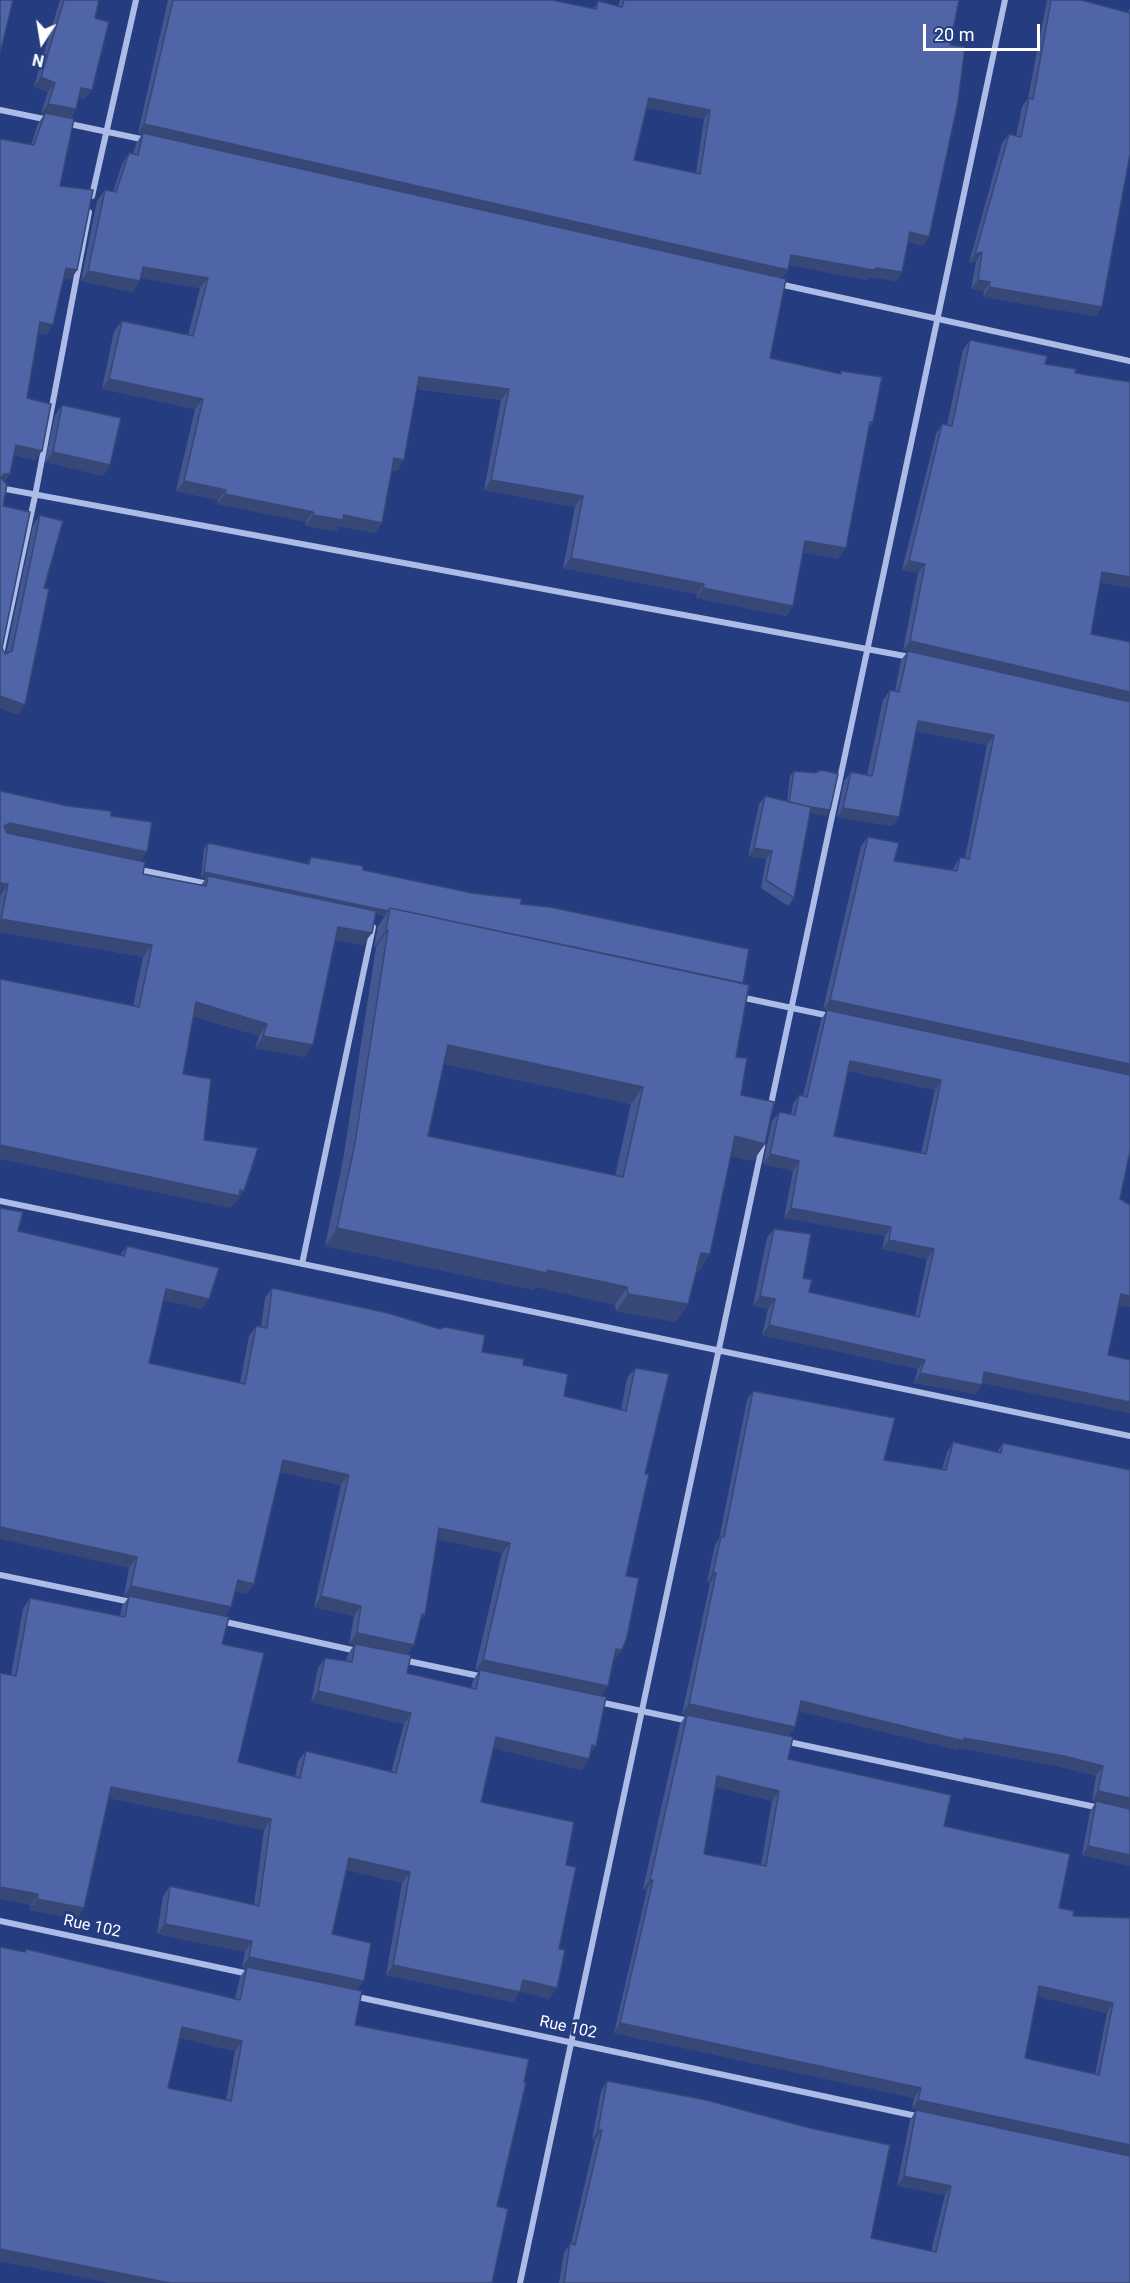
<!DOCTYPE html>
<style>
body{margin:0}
#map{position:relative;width:1130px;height:2283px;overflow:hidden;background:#263c80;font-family:Roboto,sans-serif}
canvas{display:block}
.north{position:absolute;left:12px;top:12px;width:60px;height:60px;-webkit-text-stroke:4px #263c80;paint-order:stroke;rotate:192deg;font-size:16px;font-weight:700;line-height:24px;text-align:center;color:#fff}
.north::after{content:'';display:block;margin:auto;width:21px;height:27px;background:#fff;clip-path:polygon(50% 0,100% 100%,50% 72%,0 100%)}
.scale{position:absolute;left:923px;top:24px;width:117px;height:27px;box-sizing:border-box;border:3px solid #fff;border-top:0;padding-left:8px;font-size:18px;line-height:21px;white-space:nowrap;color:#fff;-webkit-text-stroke:4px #263c80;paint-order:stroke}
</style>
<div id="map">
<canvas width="1130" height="2283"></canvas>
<div class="north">N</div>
<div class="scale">20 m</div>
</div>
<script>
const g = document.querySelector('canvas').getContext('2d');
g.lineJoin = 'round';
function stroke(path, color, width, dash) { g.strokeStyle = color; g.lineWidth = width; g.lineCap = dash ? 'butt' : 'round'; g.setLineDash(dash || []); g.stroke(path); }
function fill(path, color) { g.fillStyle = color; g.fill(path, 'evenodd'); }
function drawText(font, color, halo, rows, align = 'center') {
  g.font = font + ' Roboto,sans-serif'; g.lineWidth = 6; g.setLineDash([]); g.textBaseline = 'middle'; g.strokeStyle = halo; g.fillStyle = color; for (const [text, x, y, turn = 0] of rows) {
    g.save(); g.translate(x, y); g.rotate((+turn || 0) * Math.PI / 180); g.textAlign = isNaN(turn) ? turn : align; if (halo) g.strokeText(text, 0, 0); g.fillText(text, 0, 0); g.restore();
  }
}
const minor = new Path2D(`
 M0,110L49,120
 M65,123L146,140
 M92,196L136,0
 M779,284L1130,361
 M0,488L910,657
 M0,659L35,496L89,212
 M136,869L208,884
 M740,997L830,1016
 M770,1109L1005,0
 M0,1201L1130,1436
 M302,1264L373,927
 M0,1575L131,1602
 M221,1621L357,1651
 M403,1660L484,1677
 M599,1702L689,1721
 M784,1741L1100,1808
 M0,1921L249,1974
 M353,1996L921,2117
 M520,2283L763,1142`);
const wall = new Path2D(`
 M60,0H99L95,18L85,99L78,98L76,109L70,119L60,186L77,270L71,279L64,278L47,334L38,333L27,398L42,451L35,460L14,455L10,474L4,481L3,506L2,648L5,654H6L33,525L40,515L44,588L18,715L0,708V139L31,145L38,123L45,114L41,113L48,92L34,86Z
 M168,0H552L593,9L598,1L618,6L620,0H959L950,45L923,246L908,242L902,272L896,281L870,277L866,280L789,265L788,270L782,278L770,358L840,374L841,371L873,422L868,430L838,559L803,552L793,606L786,616L696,598L697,594L563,568L575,507L484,490L501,400L417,389L397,471L392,470L375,533L339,526L336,531L305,526L306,522L217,504L218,500L176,491L195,409L102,389L114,331L122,321L188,335L200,288L141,278L133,292L81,281L97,201L105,190L113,191L122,164L129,153L133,154L136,144L142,134L138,133ZM647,108L704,119L696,173L634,160Z
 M1047,0H1081L1127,13L1130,8V154L1102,307L1096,316L983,297L984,291L971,289L976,262L969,263L1002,143L1009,134L1016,136L1022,107L1028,98Z
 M970,340L1075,373L1130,382V588L1100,582L1091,634L1120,1199L1130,1205V1307L1119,1305L1108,1355L1130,1413L983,1383L976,1394L914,1383L918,1369L762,1335L768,1309L753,1306L767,1238L774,1229L803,1278L809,1292L915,1316L927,1259L882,1249L885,1236L784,1218L793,1171L763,1164L772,1121L779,1112L791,1114L793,1104L799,1095L803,1096L821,1020L827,1010L823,1009L861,846L868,837L894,861L953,870L954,867L960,857L965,858L987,745L916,731L899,817L892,826L837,817L844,781L851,772L867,775L883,700L890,690L895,691L901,660L908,651L903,650L918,573L902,570L936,434L942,424L947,425L963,350ZM848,1071L935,1090L921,1153L834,1136Z
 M62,405L110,465L103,476L45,462L55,415Z
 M794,771L826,816L810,813L794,898L788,906L761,888L766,859L748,856L759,804L765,796L787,801L790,776Z
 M0,791L111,816L147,852L140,861L143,874L201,885L206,878L201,877L204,849L208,843L307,863L311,857L363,870L520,904L743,983L736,1057L741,1095L765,1144L753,1161L731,1156L710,1254L698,1272L696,1271L688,1304L676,1322L616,1311L615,1305L536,1287L534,1290L325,1246L343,1160L376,947H374L378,926L385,916L376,914L363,945L336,940L305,1057L255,1048L259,1036L193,1016L183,1074L204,1140L236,1203H234L230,1208L133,1006L143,957L0,932ZM444,1064L631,1104L615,1176L428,1136Z
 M18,1231L120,1255L127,1246L202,1309L163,1300L149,1363L240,1383L249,1336L256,1326L261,1327L265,1298L272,1288L482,1352L523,1365L564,1396L621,1410L627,1378L635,1368L645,1474L626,1576L622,1650L614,1660L602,1696L590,1754L582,1770L494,1748L481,1802L566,1865L549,1999L520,1991L513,2002L386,1975L402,1883L347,1870L332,1934L357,1990L355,2025L497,2206L492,2283H111L0,2261V1947L24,1952L26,1949L235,1999L240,1977L246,1968L242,1967L245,1952L157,1934L163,1896L170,1886L254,1905L264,1830L109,1798L84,1908L77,1919L29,1910L31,1905L0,1899V1673L11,1675L23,1609L30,1598L120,1616L122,1606L129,1597L124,1596L129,1568ZM280,1472L341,1485L314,1607L354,1616L349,1644L354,1645L348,1654L346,1661L325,1658L318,1668L311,1702L404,1724L391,1772L306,1751L298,1761L295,1777L238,1762L222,1644L225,1616L235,1591L247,1594ZM437,1539L502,1553L475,1670L479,1671L473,1680L471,1688L407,1673V1655L419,1623L425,1615ZM180,2038L235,2051L226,2100L168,2088Z
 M753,1391L884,1460L942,1469L947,1452L953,1442L997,1452L1003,1443L1130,1470V1866L1082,1855L1090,1811L1096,1802L1092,1801L1096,1776L1057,1766L959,1748L957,1750L799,1711L795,1727L788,1736V1759L944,1826L1059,1908L1073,1916L1129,1918L1130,1915V2283H559L564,2253L570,2243L571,2244L595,2140L592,2139L601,2091L607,2081L871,2238L931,2251L945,2195L897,2186L910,2120L916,2110L912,2109L914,2098L614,2033L647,1890L643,1889L680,1724L686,1715L682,1714L710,1583L707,1582L715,1545L719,1539L747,1400ZM716,1787L772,1801L761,1865L704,1854ZM1037,1996L1107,2013L1095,2074L1025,2058Z`);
const shadedWall = new Path2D(`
 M41,77L55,83L48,92L34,86Z
 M81,88L92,90L85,99L74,97Z
 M649,98L710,110L704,119L642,107Z
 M48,104L76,109L69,119L41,113Z
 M144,124L788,270L781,279L138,133Z
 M910,232L929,237L923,246L903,241Z
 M982,252L976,262L969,263L975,254Z
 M791,255L877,268L902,272L896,281L870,277L866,280L784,264Z
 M143,267L208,278L200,288L136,277Z
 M66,268L77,270L71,279L60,277Z
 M88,271L140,281L133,292L81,281Z
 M978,280L990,282L984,291L971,289Z
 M989,287L1102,307L1096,316L983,297Z
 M40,322L53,325L47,334L33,332Z
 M419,377L509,389L501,400L412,388Z
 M109,379L203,399L195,409L102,389Z
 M16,445L42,451L35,460L9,454Z
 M53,452L110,465L103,476L45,462Z
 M394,458L404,460L397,471L386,469Z
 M4,474H10L3,483L0,480Z
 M491,480L583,496L575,507L484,490Z
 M184,481L226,490L218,500L176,491Z
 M225,494L313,512L306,522L217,504Z
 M313,515H344L382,523L375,533L339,526L336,531L305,526Z
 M805,541L846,548L838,559L798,551Z
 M571,558L704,584L697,594L563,568Z
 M909,561L925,564L918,573L902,570Z
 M1102,572L1130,577V588L1096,581Z
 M703,588L793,606L786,616L696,598Z
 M910,641L1130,692V703L903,650Z
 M0,696L25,705L18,715L0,708Z
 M918,721L994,735L987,745L911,730Z
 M789,804L830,810L826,816L785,809Z
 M843,808L899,817L892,826L837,817Z
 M10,823L147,852L138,864L1,835L4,826Z
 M754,848L772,851L766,859L748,856Z
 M204,872L388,911L385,916L207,879L208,876L206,878L201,877Z
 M0,883L8,884L0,896Z
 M1,919L152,945L143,957L0,932V921Z
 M338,927L372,933L363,945L330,939Z
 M386,930H388L376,947H374Z
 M830,1000L1130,1064V1075L823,1009Z
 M196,1002L267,1024L259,1036L187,1014Z
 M263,1036L313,1045L305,1057L255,1048Z
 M448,1045L643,1087L631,1104L436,1062Z
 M850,1061L941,1080L935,1090L843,1070Z
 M735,1136L765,1144L753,1161L723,1154Z
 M0,1145L240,1190L244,1191L236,1203H234L230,1208L0,1159Z
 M770,1154L799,1161L793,1171L763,1164Z
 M791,1208L891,1227L885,1236L784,1218Z
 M337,1228L547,1270L627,1287L615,1305L536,1287L534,1290L325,1246Z
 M889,1240L934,1249L927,1259L882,1249Z
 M701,1253L710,1254L698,1272L689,1270Z
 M166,1289L209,1299L202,1309L158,1299Z
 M628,1294L688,1304L676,1322L616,1311Z
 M1121,1294L1130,1296V1307L1114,1304Z
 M760,1296L775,1299L768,1309L753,1306Z
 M769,1325L925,1360L918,1369L762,1335Z
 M984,1372L1130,1402V1413L977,1382Z
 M920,1373L982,1385L976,1394L914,1383Z
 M283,1460L349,1475L341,1485L275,1471Z
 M0,1527L137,1557L129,1568L0,1539Z
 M439,1528L510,1543L502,1553L432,1538Z
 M713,1573H716L710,1583L707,1582Z
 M238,1580L254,1584L247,1594L230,1590Z
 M131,1586L231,1607L224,1617L124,1596Z
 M321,1596L361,1606L354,1616L314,1607Z
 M422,1614L425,1615L418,1625Z
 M357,1633L414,1645L407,1656L349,1644Z
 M616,1649L622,1650L615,1660L609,1659Z
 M483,1660L608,1686L601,1697L475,1670Z
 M318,1691L411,1713L404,1724L311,1702Z
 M801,1701L964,1738L1064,1756L1103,1766L1096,1776L1057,1766L959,1748L957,1750L794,1710Z
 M689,1704L795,1727L788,1736L682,1714Z
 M496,1737L589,1759L582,1770L489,1747Z
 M592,1745L596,1746L589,1756Z
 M717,1776L779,1791L772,1801L711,1786Z
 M111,1787L271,1819L264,1830L104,1797Z
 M1098,1791L1130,1798V1809L1092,1801Z
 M1088,1846L1130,1855V1866L1082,1855Z
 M349,1858L410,1872L402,1883L342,1869Z
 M650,1880H653L647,1890L643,1889Z
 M0,1887L38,1894L31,1905L0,1899Z
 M37,1899L84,1908L77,1919L29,1910Z
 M165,1924L252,1941L245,1952L157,1934Z
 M249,1957L364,1981L356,1991L242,1967Z
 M393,1965L520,1992L513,2002L386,1975Z
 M523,1980L557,1988L549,1999L516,1990Z
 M1039,1986L1113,2003L1107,2013L1032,1995Z
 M620,2023L921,2088L914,2098L614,2033Z
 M182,2027L242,2041L235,2051L175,2037Z
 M918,2100L1130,2145V2156L912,2109Z
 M598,2130H602L595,2140L592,2139Z
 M904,2176L951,2186L945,2195L897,2186Z
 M0,2249L170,2283H111L0,2261Z`);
const building = new Path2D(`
 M0,0H13L0,54Z
 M64,0H99L95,18L109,22L92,90L81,88L76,109L48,104L55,83L41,77Z
 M173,0H552L596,9L598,1L622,7L624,0H959L950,45L965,47L958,102L929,237L910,232L902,272L877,268L873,270L791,255L788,270L144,124ZM649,98L710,110L700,174L634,160Z
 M1051,0H1081L1130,13V12V154L1102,307L989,287L990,282L978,280L982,252L975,254L1009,134L1021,137L1029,98L1033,99Z
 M45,113L74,119L60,186L93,190L77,270L66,268L53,325L40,322L27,398L51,404L42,451L16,445L10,474H4L1,478L7,484L3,506L30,512L2,648L5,654L12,651L40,515L63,521L44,588L49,589L25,705L0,696V139L34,145Z
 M143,133L786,279L770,358L841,374V371L882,377L873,422H870L846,548L805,541L793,606L703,588L704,584L571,558L583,496L491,480L509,389L419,377L404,460L394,458L382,523L344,515L343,520L313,515V512L225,494L226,490L184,481L203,399L109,379L122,321L193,336L208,278L143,267L140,281L88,271L105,190L116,192L129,153L138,155Z
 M970,340L1047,356L1045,364L1076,369L1075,373L1130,382V577L1102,572L1091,634L1130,642V692L910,641L925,564L909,561L942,424L952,426Z
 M62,405L121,418L110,465L53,452Z
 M908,651L1130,702V1064L830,1000L868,837L899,843L894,861L957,871L960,857L969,859L994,735L918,721L899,817L843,808L851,772L872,776L890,690L899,692Z
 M821,770L838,774L830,810L811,807L789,802L794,771L815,773Z
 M0,791L68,806L111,811V816L152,822L147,852L10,823L4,826L7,833L145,862L143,874L206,886L208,876L376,911L372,933L338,927L313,1045L263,1036L267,1024L196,1002L183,1074L211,1079L204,1140L258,1148L244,1191L240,1190L239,1196L0,1145V979L139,1007L152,945L1,919L8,884L0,883Z
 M765,796L811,807L794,898L766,880L772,851L754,848Z
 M208,843L309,864L311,857L363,866V870L472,893L522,899L520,904L550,907L749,949L743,983L390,908L388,911L204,872Z
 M390,908L749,985L736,1057L747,1058L741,1095L774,1102L765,1144L735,1136L710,1254L701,1253L688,1304L628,1294L627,1287L547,1270V1273L337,1228L355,1143L388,930H386ZM448,1045L643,1087L623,1177L428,1136Z
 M827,1010L1130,1075V1151L1120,1199L1130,1205V1296L1121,1294L1108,1355L1130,1360V1402L984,1372L982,1385L920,1373L925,1360L769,1325L775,1299L760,1296L774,1229L811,1234L803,1278L812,1280L809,1292L919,1317L934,1249L889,1240L891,1227L791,1208L799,1161L770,1154L779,1112L795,1115L799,1095L807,1097ZM850,1061L941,1080L926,1154L834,1136Z
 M0,1208L23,1212L18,1231L124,1256L127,1246L219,1268L209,1299L166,1289L149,1363L245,1384L256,1326L267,1328L272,1288L388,1313L440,1329L445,1327L485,1335L482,1352L524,1359L523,1365L568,1374L564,1396L626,1411L635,1368L669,1374L645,1474H649L626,1576L639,1578L627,1637L622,1650L616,1649L608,1686L483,1660L510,1543L439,1528L425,1615L422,1614L414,1645L357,1633L361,1606L321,1596L349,1475L283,1460L254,1584L238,1580L231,1607L131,1586L137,1557L0,1527Z
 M753,1391L895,1418L884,1460L946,1470L953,1442L1001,1453L1003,1443L1130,1470V1798L1098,1791L1103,1766L1064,1756L964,1738V1741L801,1701L795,1727L689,1704L716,1573H713L721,1536L724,1537Z
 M129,1596L229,1617L222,1644L264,1653L238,1762L300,1778L306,1751L396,1773L411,1713L318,1691L325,1658L352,1662L355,1644L411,1655L407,1673L476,1689L480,1670L606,1697L596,1746L592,1745L589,1759L496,1737L481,1802L574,1822L566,1865L576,1867L559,1949L565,1950L557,1988L523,1980L520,1992L393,1965L410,1872L349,1858L332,1934L371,1943L364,1981L249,1957L252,1941L165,1924L170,1886L259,1906L271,1819L111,1787L84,1908L37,1899L38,1894L0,1887V1673L16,1676L30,1598L125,1617Z
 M687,1715L793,1737L788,1759L951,1795L944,1826L1070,1854L1059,1908L1074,1911L1073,1916L1130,1918V2145L918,2100L921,2088L620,2023L653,1880H650ZM717,1776L779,1791L766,1866L704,1854ZM1039,1986L1113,2003L1099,2075L1025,2058Z
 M1096,1801L1130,1809V1855L1088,1846Z
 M0,1947L25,1952L26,1949L240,2000L247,1967L362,1991L355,2025L529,2059L524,2082L526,2083L497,2206L508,2209L492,2283H170L0,2249ZM182,2027L242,2041L231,2101L168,2088Z
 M607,2081L706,2100L810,2128L890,2145L871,2238L936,2252L951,2186L904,2176L916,2110L1130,2156V2283H564L570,2243L575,2245L602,2130H598Z`);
const streetNames = [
 ["Rue 102",92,1927,12],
 ["Rue 102",568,2028,12]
];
stroke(minor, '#adbce6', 6);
fill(wall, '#445790');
fill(shadedWall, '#374776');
fill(building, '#4f65a8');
stroke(building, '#374776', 1.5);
drawText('16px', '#fff', '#263c80', streetNames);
</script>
